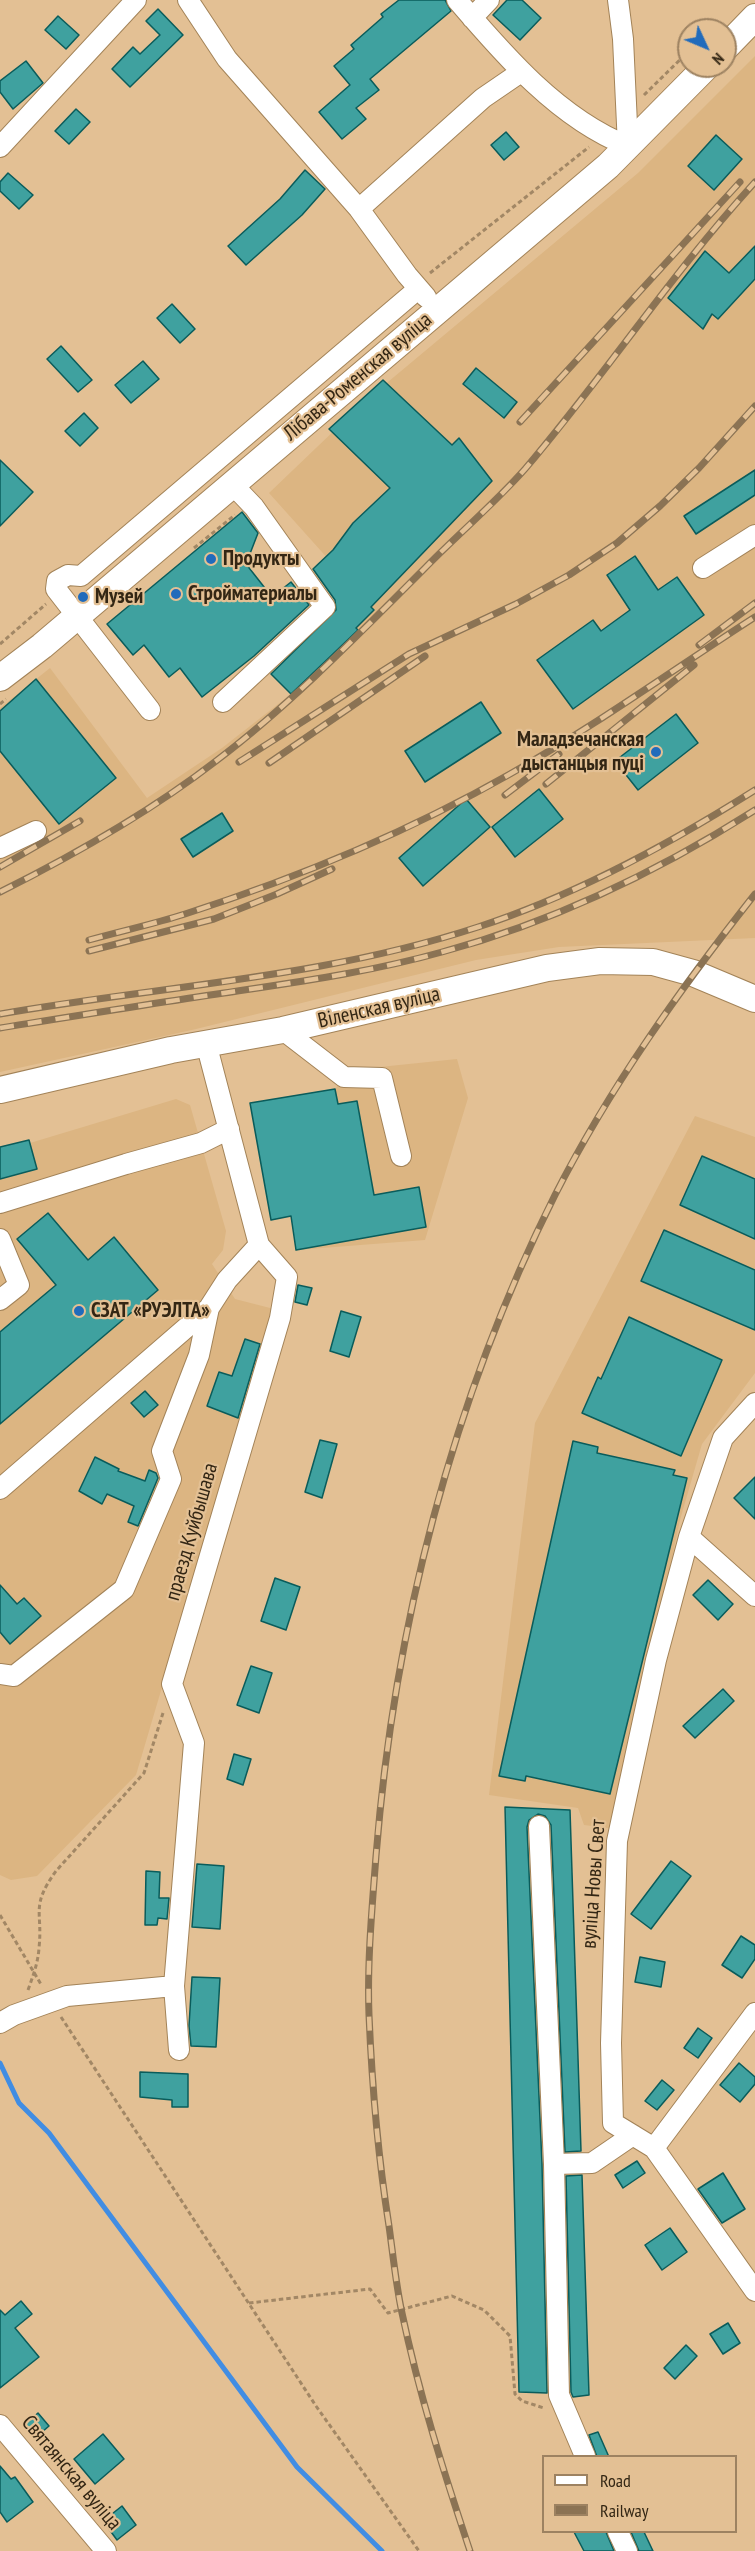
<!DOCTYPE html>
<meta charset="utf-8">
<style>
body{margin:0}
#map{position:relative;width:755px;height:2551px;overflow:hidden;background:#e3c094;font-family:"PT Sans Narrow",sans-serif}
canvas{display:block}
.legend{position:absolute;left:542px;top:2455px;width:195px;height:78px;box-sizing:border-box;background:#e3c094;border:2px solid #9d8261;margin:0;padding:8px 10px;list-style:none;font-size:18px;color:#332614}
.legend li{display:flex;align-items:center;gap:12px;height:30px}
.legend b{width:30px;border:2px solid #9d8261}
.north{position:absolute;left:677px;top:18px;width:60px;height:60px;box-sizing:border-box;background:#e3c094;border:2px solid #9d8261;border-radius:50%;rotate:134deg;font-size:16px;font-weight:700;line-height:24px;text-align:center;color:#332614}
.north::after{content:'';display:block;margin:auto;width:21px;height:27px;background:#216bbb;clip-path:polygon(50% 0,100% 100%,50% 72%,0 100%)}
</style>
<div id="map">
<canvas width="755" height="2551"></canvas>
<ul class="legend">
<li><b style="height:8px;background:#fff"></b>Road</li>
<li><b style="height:8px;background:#8b7354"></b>Railway</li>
</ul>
<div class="north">N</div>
</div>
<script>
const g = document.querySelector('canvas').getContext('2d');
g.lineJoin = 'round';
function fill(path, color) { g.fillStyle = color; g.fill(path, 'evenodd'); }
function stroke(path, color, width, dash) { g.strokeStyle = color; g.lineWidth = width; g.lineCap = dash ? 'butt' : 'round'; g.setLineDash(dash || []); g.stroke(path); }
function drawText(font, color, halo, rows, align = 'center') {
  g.font = font + ' "PT Sans Narrow",sans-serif'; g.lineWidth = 4.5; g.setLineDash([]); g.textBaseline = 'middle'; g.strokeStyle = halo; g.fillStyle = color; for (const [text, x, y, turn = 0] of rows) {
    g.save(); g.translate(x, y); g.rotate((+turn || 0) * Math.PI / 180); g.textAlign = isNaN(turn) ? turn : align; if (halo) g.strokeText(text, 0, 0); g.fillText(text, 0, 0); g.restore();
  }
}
const built = new Path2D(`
 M755,56V938L559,947L476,960L192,1030L0,1072V708L50,668L147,798L222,748L291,694L358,631L356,628L374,610L269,493L364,402L638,173Z
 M457,1059L468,1098L425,1240L296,1250L291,1216L271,1220L250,1103L335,1089L351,1070Z
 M176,1099L190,1105L226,1231L223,1250L212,1264L235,1299L274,1309L136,1775L37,1876L11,1880L0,1875V1149L30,1143Z
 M695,1116L755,1137V1373L702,1444L680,1520L615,1829L584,1825L578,1808L489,1795L535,1423Z`);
const stream = new Path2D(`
 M0,2063L19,2103L49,2133L297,2467L382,2551`);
const building = new Path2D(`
 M399,0H445L451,11L370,79L379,90L356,108L366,119L342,139L319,112L350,85L334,66L354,49L351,45L383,17L381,14Z
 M507,0H522L541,18L520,40L493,15Z
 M158,9L183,35L130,87L112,69L133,47L140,54L160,35L146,21Z
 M58,16L79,35L66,49L45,30Z
 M26,61L43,83L13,109L0,92V81Z
 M76,109L90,122L69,144L55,131Z
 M506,132L519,147L504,160L491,145Z
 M716,135L742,159L714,190L688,166Z
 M305,170L325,189L302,215L246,265L228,246L280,199Z
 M8,173L33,195L19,209L0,191V182Z
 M755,246V279L718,319L712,314L703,329L668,298L705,251L729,273Z
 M172,304L195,329L180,343L157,318Z
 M61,346L92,380L78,392L47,359Z
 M143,361L159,379L131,403L115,385Z
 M476,368L517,402L504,418L463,384Z
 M383,380L452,445L459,438L492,481L371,607L374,610L356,628L358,630L291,694L271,674L336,610L335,600L313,569L333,550L353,523L390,488L329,429Z
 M84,413L98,428L80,446L65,431Z
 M0,460L33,492L0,526Z
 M755,470V495L696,534L684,516Z
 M242,512L258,533L246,564L272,597L291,582L309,605L254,656L202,697L180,668L169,677L144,645L133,655L107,624Z
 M635,556L658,590L677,577L704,615L573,709L537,660L593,620L601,631L630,610L607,575Z
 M36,679L116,778L59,824L0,751V711Z
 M481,702L501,733L425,782L405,751Z
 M676,714L698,743L638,790L615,761Z
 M539,789L563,819L515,857L492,827Z
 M466,799L490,827L423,886L399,858Z
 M222,813L233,831L193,857L181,839Z
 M335,1089L338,1104L357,1101L374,1195L419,1187L426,1227L296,1250L291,1216L271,1220L250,1103Z
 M29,1140L37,1169L0,1179V1147Z
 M702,1156L755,1179V1239L680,1205Z
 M48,1213L88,1260L114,1237L158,1290L0,1424V1332L56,1285L17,1239Z
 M664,1230L755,1270V1330L641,1281Z
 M298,1285L312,1288L307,1305L295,1302Z
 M341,1311L361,1317L349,1357L330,1351Z
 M629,1317L722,1360L681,1456L582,1413L598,1377L601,1379Z
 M245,1339L260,1344L238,1418L207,1406L219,1372L232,1376Z
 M145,1391L158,1405L144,1417L131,1403Z
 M320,1440L337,1444L322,1498L305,1492Z
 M573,1441L598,1447L597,1453L675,1470L673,1475L687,1478L610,1794L526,1776L525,1781L499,1776Z
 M95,1457L119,1469L118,1471L145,1481L149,1470L156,1473L158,1478L138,1526L128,1522L134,1506L107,1494L102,1504L79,1491Z
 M755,1477V1519L734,1498Z
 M275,1578L300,1587L286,1630L261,1621Z
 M708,1580L733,1604L718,1620L693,1595Z
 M0,1585L17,1604L24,1598L41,1616L10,1644L0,1632Z
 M251,1666L272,1673L259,1713L237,1705Z
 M723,1689L734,1701L695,1738L683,1726Z
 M234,1754L251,1759L243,1785L227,1779Z
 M505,1807L570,1810L581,2151L565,2152L551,1825L545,1816L538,1814L529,1820L527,1827L542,2164L547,2393L519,2392Z
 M671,1861L691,1876L651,1929L631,1914Z
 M197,1864L224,1866L220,1929L192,1927Z
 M146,1871L160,1872L159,1898H169L167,1919L158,1918L157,1925H145Z
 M741,1936L755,1945V1959L742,1978L722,1965Z
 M640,1957L665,1962L661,1987L635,1982Z
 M192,1977L220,1978L216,2047L191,2046L189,2026Z
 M698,2028L712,2038L698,2058L684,2048Z
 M739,2063L755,2077V2084L740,2102L720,2085Z
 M140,2072L188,2074V2107H172V2100L140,2097Z
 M662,2080L674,2090L657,2110L645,2101Z
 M637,2161L645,2173L623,2188L615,2175Z
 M723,2173L745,2209L722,2223L698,2189Z
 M582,2175L589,2395L573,2397L571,2392L566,2176Z
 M670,2228L687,2252L662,2270L645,2245Z
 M21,2301L32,2314L15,2328L39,2357L0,2388V2310L5,2315Z
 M728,2323L740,2343L723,2354L710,2334Z
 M686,2345L697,2356L675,2379L664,2368Z
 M38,2413L49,2426L34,2439L23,2426Z
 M598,2432L609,2457H597L589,2435Z
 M103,2434L124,2459L95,2484L74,2459Z
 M0,2466L11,2479L15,2477L33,2502L7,2522L0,2512Z
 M122,2506L136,2525L117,2540L103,2521Z
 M574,2532H606L614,2551H584Z
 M631,2532H644L653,2551H639Z`);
const path = new Path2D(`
 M644,95L689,51
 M430,273L589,147
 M194,548L235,515
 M0,644L46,604
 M0,704L6,699
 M0,1915L42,1986
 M28,1990C33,1976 38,1963 39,1948C43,1911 30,1907 56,1871L144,1773L163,1713
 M61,2017L316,2406L419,2551
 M249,2303L370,2289L388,2313L452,2296L484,2310L510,2336L515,2394L522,2401L544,2408`);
const minor = new Path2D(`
 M188,0L227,59L359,209L407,275L426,297
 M457,0C504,55 559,119 628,146L623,39L618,0
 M472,18L489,0
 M0,147L136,0
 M359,209L483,98L521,72
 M703,568L755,535
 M223,702L325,607L254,507L232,484
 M150,710L56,589L57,581L68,575L81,576L418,289
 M0,848L36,831
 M283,1030L344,1077L382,1078L401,1156
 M0,1203L126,1164L201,1143L229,1129
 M0,1239L19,1285L0,1300
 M755,1403L723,1438L689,1537L656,1660L617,1841L611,2043L613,2123L654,2148L755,2291
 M0,1489L209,1308L227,1280L259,1245
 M689,1537L755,1596
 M0,1674L14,1676L124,1589L171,1479L162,1451L199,1355L209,1308
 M539,1826L554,2164L559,2395L585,2456
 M0,2023L14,2015L67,1996L174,1986
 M179,2050L174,1986L194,1743L172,1684L280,1318L287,1277L259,1245L206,1043
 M654,2148L755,2013
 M554,2164L592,2163L633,2135
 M0,2425L106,2551
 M618,2532L627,2551`);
const major = new Path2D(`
 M725,48L755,17
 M0,678L42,646L608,166L707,66
 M0,1090L171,1050L283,1030L547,968L600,961L653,962L693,973L755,999`);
const rail = new Path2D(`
 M520,422L740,182
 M699,645L755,603
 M239,762L409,654L516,604L569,575L617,543L660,506L699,468L755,406
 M269,763L425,656
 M546,784L694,665
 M505,795L559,754
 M0,867L80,821
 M0,892C74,855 150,812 216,761C291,704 357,636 424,569C457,535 494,504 525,469C605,375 672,273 755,182
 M89,940C121,931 154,924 185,914C297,878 408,832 510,774C595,726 674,669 755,617
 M89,951L214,919L277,894L332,869
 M0,1014C160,986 323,978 478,927C576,895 668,845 755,790
 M0,1028C75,1016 149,1004 224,993C297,982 371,972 442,952C553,922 659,871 755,810
 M470,2551C444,2473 419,2394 402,2313C396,2285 393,2255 389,2226C378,2156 372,2086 369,2015C367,1963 372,1908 376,1856C394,1628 452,1400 555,1195C610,1087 680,989 755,894`);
const markers = [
 [211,559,6,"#216bbb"],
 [176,594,6,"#216bbb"],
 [83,597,6,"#216bbb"],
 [656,752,6,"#216bbb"],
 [79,1311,6,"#216bbb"]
];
const streetNames = [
 ["Лібава-Роменская вуліца",358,377,-40],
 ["Віленская вуліца",379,1008,-13],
 ["праезд Куйбышава",192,1532,-74],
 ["вуліца Новы Свет",594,1884,-86],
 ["Святаянская вуліца",71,2473,50]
];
const poiNames = [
 ["Продукты",223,559],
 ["Стройматериалы",188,594],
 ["Музей",95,597],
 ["Маладзечанская",644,740,"right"],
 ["дыстанцыя пуці",644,764,"right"],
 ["СЗАТ «РУЭЛТА»",91,1311]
];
fill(built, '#dcb582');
stroke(stream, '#418de3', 5);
fill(building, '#3fa19f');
stroke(building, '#0a5c5b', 1.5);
stroke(minor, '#a38358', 22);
stroke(major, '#a38358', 28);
stroke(path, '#a28765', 3, [4.5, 3]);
stroke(minor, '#fff', 20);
stroke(major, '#fff', 26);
stroke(rail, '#8b7354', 7);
stroke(rail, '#e3c094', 4.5, [14]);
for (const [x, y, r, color] of markers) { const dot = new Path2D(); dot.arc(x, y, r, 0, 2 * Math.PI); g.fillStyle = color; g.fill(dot); stroke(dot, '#e3c094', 2); }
drawText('21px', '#332614', '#e3c094', streetNames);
drawText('bold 21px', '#332614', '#e3c094', poiNames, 'left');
</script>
